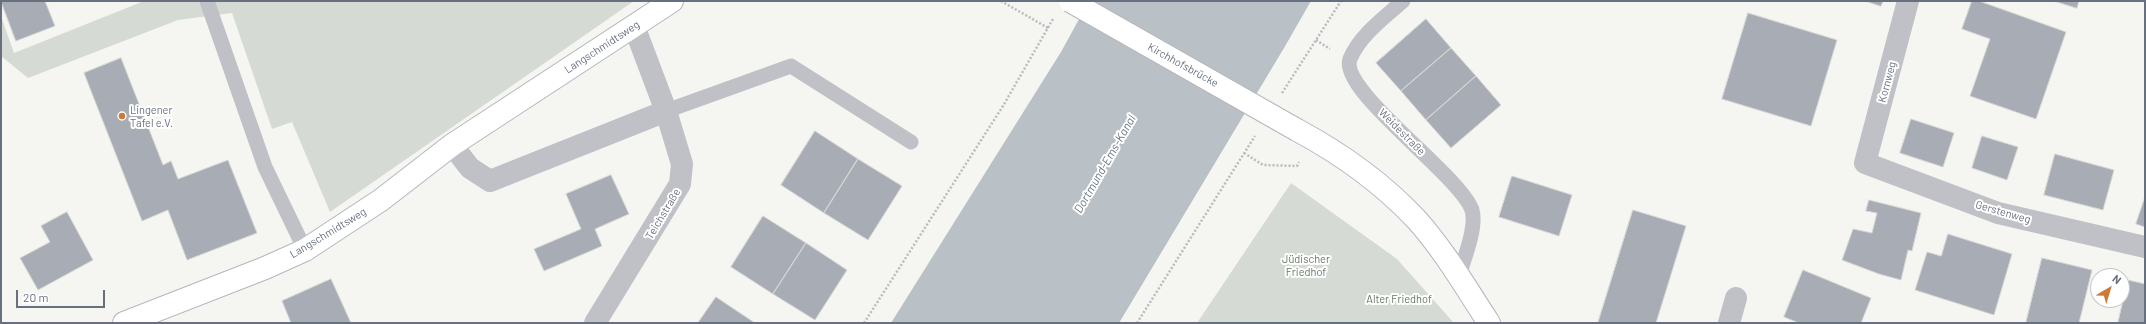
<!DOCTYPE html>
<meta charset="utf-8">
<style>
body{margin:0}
#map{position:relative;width:2146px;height:324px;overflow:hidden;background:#f5f5f2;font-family:Barlow,sans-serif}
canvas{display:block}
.frame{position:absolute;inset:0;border:2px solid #687080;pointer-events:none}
.north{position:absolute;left:2090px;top:268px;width:40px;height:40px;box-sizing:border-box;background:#fff;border:1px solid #c3c6cc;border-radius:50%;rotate:38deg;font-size:11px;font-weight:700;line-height:16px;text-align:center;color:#687080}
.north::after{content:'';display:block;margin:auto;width:14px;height:18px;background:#ce7839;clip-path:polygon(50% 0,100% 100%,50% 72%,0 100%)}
.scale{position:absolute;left:16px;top:290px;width:89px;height:18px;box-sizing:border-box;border:2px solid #687080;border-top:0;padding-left:5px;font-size:12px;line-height:14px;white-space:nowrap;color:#687080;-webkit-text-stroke:3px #fff;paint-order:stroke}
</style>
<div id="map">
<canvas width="2146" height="324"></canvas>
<div class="frame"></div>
<div class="north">N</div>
<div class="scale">20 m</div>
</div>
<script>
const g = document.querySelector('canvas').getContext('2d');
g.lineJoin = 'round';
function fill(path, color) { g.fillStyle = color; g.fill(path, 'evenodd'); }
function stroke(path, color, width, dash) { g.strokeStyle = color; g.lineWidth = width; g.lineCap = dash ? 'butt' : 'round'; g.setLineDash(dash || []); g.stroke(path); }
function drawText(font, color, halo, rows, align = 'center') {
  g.font = font + ' Barlow,sans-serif'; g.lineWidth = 4; g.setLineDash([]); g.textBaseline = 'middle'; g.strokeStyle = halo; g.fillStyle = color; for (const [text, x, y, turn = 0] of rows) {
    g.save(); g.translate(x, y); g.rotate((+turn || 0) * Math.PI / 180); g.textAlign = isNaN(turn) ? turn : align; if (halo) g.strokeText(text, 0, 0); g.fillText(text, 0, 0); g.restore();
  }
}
const green = new Path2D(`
 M144,1H634L330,212L292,122L272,129L232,13L178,20L28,78L1,56V16L14,53Z
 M1291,183L1397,259L1454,323H1197Z`);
const water = new Path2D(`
 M1089,1H1311L1284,48L1119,323H891L1061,52Z`);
const building = new Path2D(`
 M1,1H45L55,26L16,41Z
 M1865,1H1883L1881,6Z
 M1972,1H1979L2066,32L2036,119L1970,96L1990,39L1962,29Z
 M2054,1H2079L2077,8Z
 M1748,13L1837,40L1811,126L1722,99Z
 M1426,19L1451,48L1401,91L1376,63Z
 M1451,48L1476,76L1426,120L1401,91Z
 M121,58L163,165L171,161L178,179L228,160L257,233L187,260L168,210L142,221L84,73Z
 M1476,76L1501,105L1451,148L1426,120Z
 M1911,119L1954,133L1943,167L1900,153Z
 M815,131L858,159L824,213L781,185Z
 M1982,136L2018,147L2007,180L1972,168Z
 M2055,154L2114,170L2103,210L2044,195Z
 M858,159L902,186L868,240L824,213Z
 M611,175L629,214L595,229L602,246L544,271L534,249L581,229L566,194Z
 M1512,176L1572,195L1559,236L1499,217Z
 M2145,197V227L2136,224Z
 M1869,200L1921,213L1912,251L1908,250L1901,280L1879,274L1842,260L1853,229L1872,233L1877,213L1866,211Z
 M1633,210L1686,226L1656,323H1598Z
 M67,212L93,260L38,290L20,258L50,242L41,226Z
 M763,216L806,243L773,294L731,267Z
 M1948,234L2012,254L1994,315L1915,290L1927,252L1941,256Z
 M806,243L847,270L815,320L773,294Z
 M2042,258L2092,270L2079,323H2026Z
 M1803,270L1871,298L1861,323H1799L1784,317Z
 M331,279L351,323H291L282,301Z
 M2128,280L2145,284V323H2118Z
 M716,297L755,323H698Z`);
const path = new Path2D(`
 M1001,1L1048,28
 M1316,40L1330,49
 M1282,93L1341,1
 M1244,153L1263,165L1297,166L1299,162
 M864,323L1003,106L1053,19
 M1137,323L1255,136`);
const lane = new Path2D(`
 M207,1L265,167L305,250
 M1403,1C1384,18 1360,35 1350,59C1338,90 1460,175 1472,210C1477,227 1464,259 1459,275
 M666,111L791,66L911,142`);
const street = new Path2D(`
 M1908,1L1865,163L1998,213L2145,247
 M452,145L470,168L490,181L666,111
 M595,323L680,184L682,164L666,111L634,26
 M1729,323L1736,298`);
const secondary = new Path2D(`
 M1297,130C1340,153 1382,183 1416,219C1444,250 1466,288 1489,323
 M124,323L265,268L305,250L381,200L452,145L672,1`);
const secondaryBridge = new Path2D(`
 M1070,1L1297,130`);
const markers = [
 [122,116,4,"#ce7839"]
];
const streetNames = [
 ["Langschmidtsweg",602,47,-33],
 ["Kirchhofsbrücke",1183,65,29],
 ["Kornweg",1887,82,-75],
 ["Weidestraße",1402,132,45],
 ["Gerstenweg",2003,212,16],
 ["Teichstraße",663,214,-59],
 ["Langschmidtsweg",328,233,-31]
];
const poiNames = [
 ["Lingener",130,110],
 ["Tafel e.V.",130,123]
];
const parkNames = [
 ["Jüdischer",1306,259],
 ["Friedhof",1306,272],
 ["Alter Friedhof",1399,299]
];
const waterNames = [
 ["Dortmund-Ems-Kanal",1105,164,-60]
];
fill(green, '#d5dbd4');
fill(water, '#bac1c6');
fill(building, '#a8acb4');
stroke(building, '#d6d6d5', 1);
stroke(secondary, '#b4b7bc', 24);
stroke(path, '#b9bbbe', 2.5, [2, 2]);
stroke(lane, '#bfc1c6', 15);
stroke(street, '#bfc1c6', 22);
stroke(secondary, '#fff', 22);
stroke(secondaryBridge, '#b4b7bc', 24, []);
stroke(secondaryBridge, '#fff', 22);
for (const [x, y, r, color] of markers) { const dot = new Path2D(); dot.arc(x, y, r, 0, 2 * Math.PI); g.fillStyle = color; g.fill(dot); stroke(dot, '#fff', 1.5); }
drawText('11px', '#687080', '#fff', streetNames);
drawText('11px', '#687080', '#fff', poiNames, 'left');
drawText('11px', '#667866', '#fff', parkNames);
drawText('italic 12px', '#697783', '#fff', waterNames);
</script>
